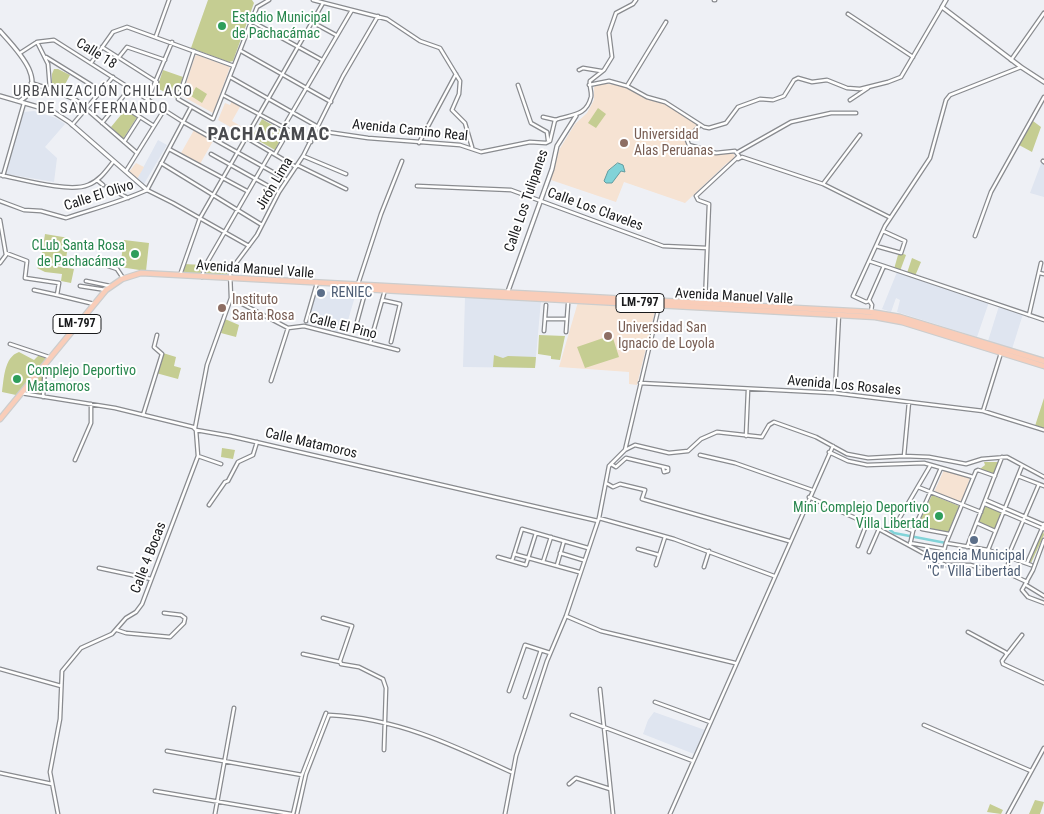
<!DOCTYPE html>
<meta charset="utf-8">
<style>
body{margin:0}
canvas{display:block;background:#eef0f5}
</style>
<canvas width="1044" height="814"></canvas>
<script>
const g = document.querySelector('canvas').getContext('2d');
g.lineJoin = 'round';
function fill(path, color) { g.fillStyle = color; g.fill(path, 'evenodd'); }
function stroke(path, color, width, dash) { g.strokeStyle = color; g.lineWidth = width; g.lineCap = dash ? 'butt' : 'round'; g.setLineDash(dash || []); g.stroke(path); }
function drawText(font, color, halo, rows, align = 'center') {
  g.font = font + ' "Roboto Condensed",sans-serif'; g.lineWidth = 4; g.setLineDash([]); g.textBaseline = 'middle'; g.strokeStyle = halo; g.fillStyle = color; for (const [text, x, y, turn = 0] of rows) {
    g.save(); g.translate(x, y); g.rotate((+turn || 0) * Math.PI / 180); g.textAlign = isNaN(turn) ? turn : align; if (halo) g.strokeText(text, 0, 0); g.fillText(text, 0, 0); g.restore();
  }
}
const built = new Path2D(`
 M34,111L56,118L65,124L45,147L57,158L54,182L6,174L23,112Z
 M158,140L167,145L144,184L137,179Z
 M1042,161L1044,163V197L1030,193Z
 M897,272L989,302L977,337L897,312L900,300L896,298L891,312L882,309Z
 M317,291L356,293L344,334L307,323Z
 M465,297L541,300L535,368L463,367Z
 M999,306L1023,314L1012,349L988,341Z
 M654,712L705,730L694,754L643,734L648,720Z`);
const education = new Path2D(`
 M197,55L230,67L213,113L182,96L195,56Z
 M601,83L623,86L656,102L666,103L696,123L697,125L685,140L688,146L713,154H734L735,158L726,164L685,203L624,182L616,202L551,180L559,150L575,124L587,113L594,100V87Z
 M232,100L241,105L232,121L249,131L246,136L218,120L225,103L230,105Z
 M194,130L213,141L200,164L181,153Z
 M136,163L144,167L137,179L129,172Z
 M578,302L656,307L637,385L629,384V372L559,367Z
 M944,470L970,478L961,502L934,492Z`);
const green = new Path2D(`
 M208,0H252L254,3L233,61L229,62L191,48Z
 M54,69H58L70,75L62,90L52,87V74Z
 M163,70L183,77L176,98L157,88Z
 M196,87L207,94L202,103L191,96Z
 M598,108L606,114L596,128L588,123Z
 M125,110L137,117L123,139L111,127Z
 M262,119L284,132L275,150L252,137Z
 M1033,121L1041,127L1032,152L1019,145Z
 M45,234L69,238L65,266L41,261Z
 M124,240L149,243L146,271L120,267Z
 M901,253L906,255L900,271L894,269L898,255Z
 M912,258L921,262L915,276L907,273Z
 M42,264L74,269L71,283L61,281L62,274L45,272L37,268Z
 M184,264L203,265L200,274L182,273Z
 M208,265L230,267L226,276L206,274L204,272Z
 M225,319L239,325L236,337L221,333Z
 M539,335L565,336L560,360L551,359V356L538,354Z
 M612,335L619,357L585,368L577,347Z
 M19,352L34,360L39,355L47,358L16,395L2,392C4,379 4,357 19,352Z
 M163,353L176,357L174,366L181,368L178,379L156,373Z
 M494,355L503,358L508,356L536,357L535,368L493,367Z
 M44,366L42,397L21,393Z
 M1044,398V429L1035,426Z
 M222,448L235,450L233,459L221,457Z
 M984,462H999L995,474L980,469L985,465Z
 M932,495L959,506L948,533L918,525Z
 M985,506L1002,513L995,530L978,523Z
 M1043,530L1044,535L1031,563L1029,561Z
 M1035,800L1044,802L1040,814H1029Z
 M990,804L1003,810L1001,814L987,812Z`);
const water = new Path2D(`
 M618,163L623,165L625,172L621,171L612,183H606L604,181L608,171Z`);
const canal = new Path2D(`
 M890,530L894,533L946,543`);
const street = new Path2D(`
 M313,0L387,19L420,41L440,48L460,81L459,94L452,110L465,123L472,147
 M714,0H715
 M848,14L913,57
 M251,21L322,60
 M312,22L336,35
 M156,36L169,0
 M37,42L48,64L50,89
 M102,47L157,82
 M194,51L178,99L213,119L257,7L269,0
 M241,51L331,102
 M20,53L37,42L54,40L183,122L287,180
 M46,57L101,91
 M119,57L127,47L165,60
 M1011,60L1044,13
 M91,63L113,32L127,27L234,66
 M579,70L583,68L601,71
 M230,77L327,132L368,138L460,145L481,152L530,142L546,143L550,141L555,120C571,114 586,117 591,97C592,92 589,87 590,81L604,70L612,57L609,33L616,13L633,4L636,0
 M31,83L50,89L76,100L137,153
 M518,85L531,123L547,132L548,140
 M589,85L609,81L627,86L647,97L665,102L704,127L709,128L726,123L738,107L760,99L773,100L784,96L794,80L798,78L812,82L827,80L847,88L860,89L888,82L901,77L942,7
 M627,86L666,22
 M223,95L311,142
 M148,99L172,42
 M850,100L868,88
 M118,103L154,126
 M543,117L556,120
 M102,123L130,88
 M72,125L113,77
 M700,125L687,140L689,145L716,153L735,151L739,156L696,196L698,200L709,204L705,303
 M283,128L352,10
 M247,138L296,167
 M124,142L140,117
 M419,143L456,74
 M169,149L247,191
 M738,152L791,122L831,113H856
 M211,154L279,192
 M275,154L289,130
 M303,156L346,174
 M738,159L742,157L823,184L889,217
 M1043,161L1044,162
 M161,163L262,225
 M297,165L346,189
 M126,171L164,110
 M0,175C21,179 69,193 88,185C99,181 106,171 113,162
 M3,176L24,103
 M97,180L103,185
 M823,184L860,135
 M417,186L511,190L663,246L707,248
 M107,187L128,198
 M147,190L173,203L249,246
 M147,190L191,107
 M0,201L24,210L41,211L66,218C93,209 120,202 147,190
 M0,220L6,255L0,263
 M975,236L991,192L1044,97
 M876,246L901,253L905,241L883,231
 M6,253L27,261L25,278L59,283L57,295L94,304
 M869,261L1044,320
 M105,265L117,269L123,278
 M1039,273L1044,274
 M180,275L200,218L323,3
 M202,277L205,266L271,152
 M86,281L110,286
 M358,284L381,214L402,161
 M80,286L106,290
 M34,290L57,295
 M231,298L288,328L304,326L398,350
 M382,300L400,304L391,342
 M869,301L866,302L853,296L885,226L930,158L946,100L950,95L1021,67
 M871,312L872,305L869,300L884,266
 M1029,315L1041,263
 M545,319H567
 M306,321L317,283
 M357,322L366,289
 M544,331L546,305
 M566,332L568,304
 M370,343L385,290
 M10,344L49,357
 M271,381L288,328
 M640,383L835,393L983,411L1044,430
 M21,393L115,408L193,427L196,430L230,436L598,521
 M835,393L839,314
 M43,397L45,366
 M983,411L1001,353
 M143,415L162,354L154,347L157,335
 M195,428L207,365L231,298L230,271L257,235L279,192L303,156L343,76L378,16
 M746,436L748,390
 M625,450L659,306
 M829,452L848,461L867,465L924,463L973,477
 M700,455L735,463L812,490
 M198,456L221,464
 M904,456L909,402
 M75,460L91,423V404
 M611,464L616,467L626,458L668,468V471L664,472L663,468
 M1018,476L1044,486
 M606,483L613,487L620,484L645,490L642,499L789,541
 M918,487L981,512
 M809,497L875,527L945,565H970L997,572
 M986,500L1044,525
 M985,504L1044,529
 M209,505L225,482L228,481L238,462L253,455L257,442
 M599,518L674,539L774,576
 M977,523L995,531
 M922,529L949,534
 M913,531L896,524L930,466
 M1044,540L1033,570L1022,590L1028,597L1044,603
 M910,543L944,549
 M946,543L988,550L1031,565
 M910,545L913,531L941,468
 M858,546L867,523
 M967,547L1002,457
 M638,549L659,555
 M988,550L1022,466
 M869,552L879,529
 M560,553L583,560
 M514,554L579,572
 M1008,556L1039,484
 M498,557L526,565L536,533
 M512,561L522,529L588,548
 M543,562L551,537
 M941,562L946,543L976,471L978,470L995,476
 M1027,563L1044,524
 M557,565L564,541
 M656,565L665,537
 M704,567L709,551
 M99,568L151,579
 M999,569L1027,582
 M1005,572L1011,557
 M1026,585L1044,596
 M566,616L601,631L735,663
 M323,618L352,626L340,661L341,664L359,667L383,679L386,688L384,750
 M117,630L126,633L170,637L184,623L185,618L181,615L164,613
 M968,632L1005,652L1007,654L1002,661L1003,664L1044,683
 M1008,653L1022,635
 M303,654L340,662
 M0,669L61,686
 M600,689L613,814
 M509,691L525,645L550,653
 M525,697L541,650
 M655,702L710,722
 M572,715L693,761
 M924,725L1031,771
 M167,751L302,775
 M0,773L52,784
 M569,784L576,778L610,789
 M155,791L291,814
 M58,814L50,772L60,719L62,671L81,648L112,634L126,618L136,612L142,604L198,456L196,430
 M215,814L234,708
 M293,814L302,775L326,713
 M297,814L306,774L329,715C396,718 451,744 511,772
 M505,814L516,756L547,661L566,616L599,518L609,466L625,450L635,445L669,453L688,451L701,439L717,432L762,437L769,425L774,422L816,437L847,454L868,458L904,456L929,457L966,464L982,459L1007,457L1044,477
 M670,814L833,446
 M1008,814L1044,748`);
const secondary = new Path2D(`
 M946,0L942,7L1021,67L1044,82
 M0,31C14,47 51,82 20,101
 M0,96L52,111L69,122L147,190
 M507,294L552,169L557,146L576,116`);
const primary = new Path2D(`
 M363,289L875,317L902,322L1044,366
 M0,419L106,290L122,279L141,273L871,312L900,317L1044,361`);
const markers = [
 [222,26,5,"#2e9e5b"],
 [624,143,5,"#8d6e63"],
 [135,254,5,"#2e9e5b"],
 [321,293,5,"#5c6f8a"],
 [222,308,5,"#8d6e63"],
 [608,336,5,"#8d6e63"],
 [17,379,5,"#2e9e5b"],
 [939,516,5,"#2e9e5b"],
 [974,540,5,"#5c6f8a"]
];
const shields = [
 [640,303,48],
 [77,324,48]
];
const shieldNames = [
 ["LM-797",640,303],
 ["LM-797",77,324]
];
const leisureNames = [
 ["Estadio Municipal",232,18],
 ["de Pachacámac",232,34],
 ["CLub Santa Rosa",125,246,"right"],
 ["de Pachacámac",125,262,"right"],
 ["Complejo Deportivo",27,371],
 ["Matamoros",27,387],
 ["Mini Complejo Deportivo",929,508,"right"],
 ["Villa Libertad",929,524,"right"]
];
const streetNames = [
 ["Calle 18",96,54,32],
 ["Avenida Camino Real",410,131,6],
 ["Jirón Lima",275,184,-59],
 ["Calle El Olivo",99,196,-18],
 ["Calle Los Tulipanes",527,201,-71],
 ["Calle Los Claveles",595,210,20],
 ["Avenida Manuel Valle",255,270,4],
 ["Avenida Manuel Valle",734,297,3],
 ["Calle El Pino",343,327,14],
 ["Avenida Los Rosales",844,386,5],
 ["Calle Matamoros",311,444,13],
 ["Calle 4 Bocas",149,558,-69]
];
const educationNames = [
 ["Universidad",634,135],
 ["Alas Peruanas",634,151],
 ["Instituto",232,300],
 ["Santa Rosa",232,316],
 ["Universidad San",618,328],
 ["Ignacio de Loyola",618,344]
];
const serviceNames = [
 ["RENIEC",331,293],
 ["Agencia Municipal",974,556,"center"],
 ["\"C\" Villa Libertad",974,572,"center"]
];
const neighbourhoodNames = [
 ["URBANIZACIÓN CHILLACO",103,92],
 ["DE SAN FERNANDO",103,109]
];
const districtNames = [
 ["PACHACÁMAC",269,135]
];
fill(built, '#dfe5f0');
fill(education, '#f6e3d3');
fill(green, '#c5cd92');
fill(water, '#81d3d8');
stroke(water, '#629ca0', 1);
stroke(canal, '#81d3d8', 2.5);
stroke(street, '#898b8f', 5);
stroke(secondary, '#898b8f', 5.5);
stroke(primary, '#cccdcd', 7);
stroke(street, '#fff', 2.5);
stroke(secondary, '#fff', 3);
stroke(primary, '#f9cdb9', 4.5);
for (const [x, y, r, color] of markers) { const dot = new Path2D(); dot.arc(x, y, r, 0, 2 * Math.PI); g.fillStyle = color; g.fill(dot); stroke(dot, '#fff', 2); }
for (const [x, y, w] of shields) { const box = new Path2D(); box.roundRect(x - w / 2, y - 9.5, w, 19, 4); g.fillStyle = '#fff'; g.fill(box); stroke(box, '#191a1c', 1); }
drawText('bold 12px', '#191a1c', null, shieldNames);
drawText('14px', '#27864d', '#fff', leisureNames, 'left');
drawText('14px', '#191a1c', '#fff', streetNames);
drawText('14px', '#785e54', '#fff', educationNames, 'left');
drawText('14px', '#4e5e75', '#fff', serviceNames, 'left');
g.letterSpacing = '1px';
drawText('15px', '#4a4b4f', '#fff', neighbourhoodNames);
g.letterSpacing = '0px';
g.letterSpacing = '1px';
drawText('bold 19px', '#4a4b4f', '#fff', districtNames);
g.letterSpacing = '0px';
</script>
